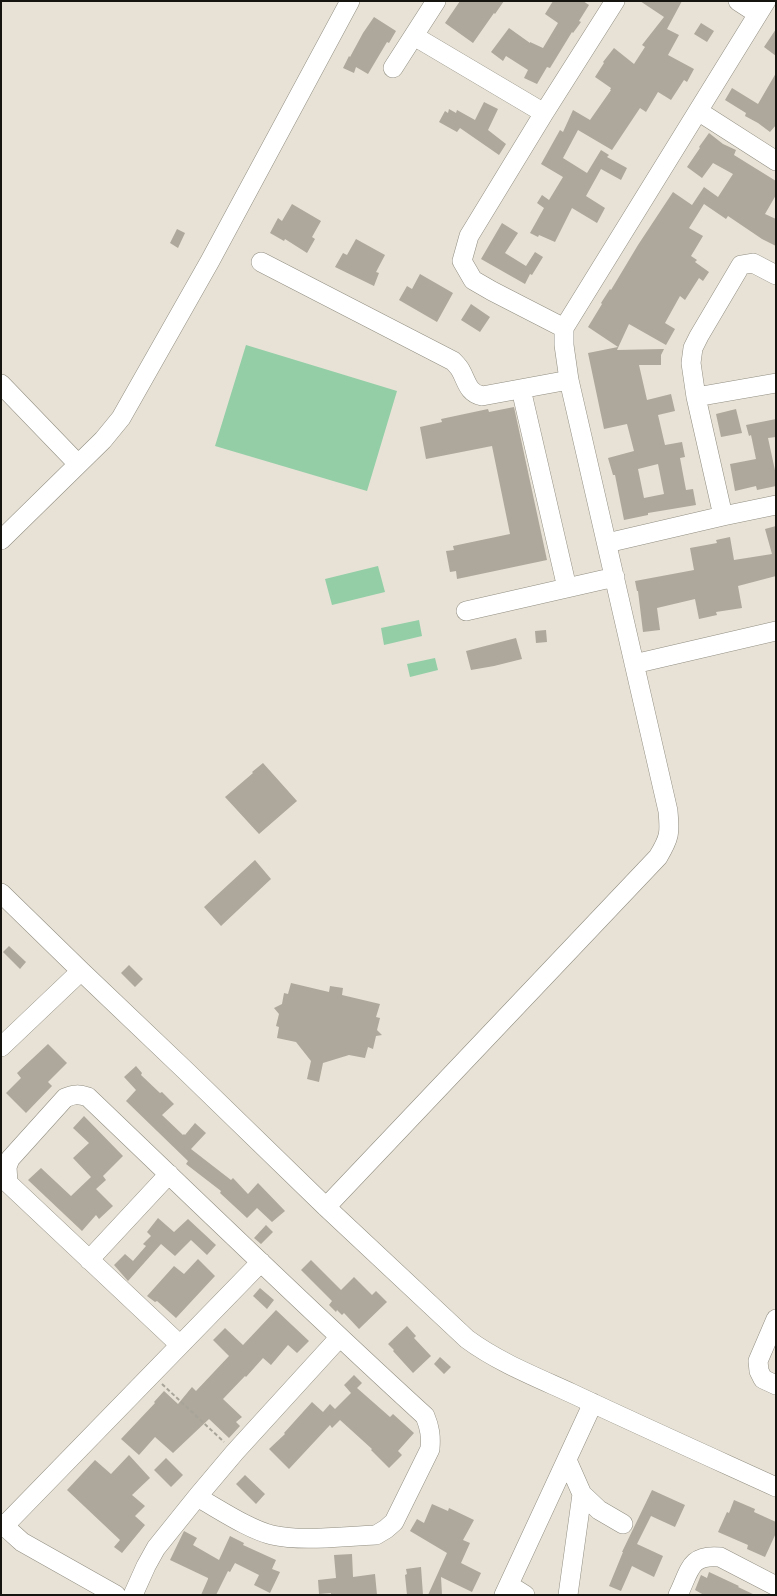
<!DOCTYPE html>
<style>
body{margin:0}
#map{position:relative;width:777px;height:1596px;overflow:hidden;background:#e7e2d5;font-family:"Roboto Condensed",sans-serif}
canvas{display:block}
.frame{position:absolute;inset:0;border:2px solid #16140f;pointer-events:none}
</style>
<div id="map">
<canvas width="777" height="1596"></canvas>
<div class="frame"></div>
</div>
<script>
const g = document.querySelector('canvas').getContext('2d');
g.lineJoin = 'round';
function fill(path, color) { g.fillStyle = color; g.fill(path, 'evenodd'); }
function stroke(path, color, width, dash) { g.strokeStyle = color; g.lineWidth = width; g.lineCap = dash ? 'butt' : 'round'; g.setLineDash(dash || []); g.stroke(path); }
const green = new Path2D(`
 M246,345L397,391L367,491L215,446Z
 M378,566L385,592L332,605L325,579Z
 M419,620L422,636L384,645L381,628Z
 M435,658L438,670L410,677L407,664Z`);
const building = new Path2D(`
 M460,1H504L495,14L494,13L473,43L445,23Z
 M553,1H583L589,5L579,21L581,22L573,33L572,32L550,68L547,67L537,84L524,78L528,70L506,56L503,61L491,52L509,28L530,43V42L543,48L558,23L545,14Z
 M640,1H682L667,29L679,35L668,55L694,69L687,82L684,80L671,100L658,92L646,112L640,108L612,150L578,130L563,158L587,173L601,150L609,155L607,157L627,168L621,180L601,169L586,196L605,208L597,223L572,208L555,242L539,235L538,237L530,233L544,208L537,203L542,195L549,200L563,177L541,164L560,130L563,132L573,110L590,120L611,90H610L611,88L595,77L604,63L603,62L614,48L634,64L645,47L642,45L664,17Z
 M374,17L396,31L389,43L387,42L368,74L356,67L354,73L343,68L349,56L350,57L363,33Z
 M701,23L714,31L707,42L694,34Z
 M776,29V56L764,47Z
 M776,73V125L770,132L758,123L745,116L746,113L725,100L732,88L758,104Z
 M484,102L498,109L488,130L506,144L499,155L460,128L457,132L439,122L445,111L448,113L449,109L456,113L457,110L475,120Z
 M709,133L723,144L736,150L734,155L776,181V195L765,214L776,219V246L762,239L728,216L726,219L704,204L689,228L703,236L691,256L697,260L695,262L709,272L703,281L699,278L685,300L680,296L665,323L675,329L666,345L629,324L617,350L664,349L661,355V365H639L647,400L671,394L675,411L658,415L665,445L682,442L685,457L680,458L686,490L693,489L696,505L648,513V515L624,520L615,475H613L608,458L634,451L627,424L604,429L588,353L618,347L588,327L602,304L601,303L610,289L611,290L638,245L673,192L692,205L704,187L718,197L731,177L733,174L713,163L702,178L687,167L700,148L699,147ZM658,464L664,494L644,498L638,469Z
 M292,204L321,221L312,237L315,239L307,253L285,239L284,241L270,233L278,218L282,221Z
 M502,223L518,233L505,253L526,266L535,252L543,257L532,275L530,274L525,284L481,259Z
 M177,229L185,233L178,248L170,243Z
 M356,239L385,255L376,272L379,273L374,286L335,267L343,253L347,255Z
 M420,274L453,293L437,322L399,300L407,286L412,289Z
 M471,304L490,317L480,332L461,320Z
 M514,407L547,560L457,579L456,571L450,572L446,551L454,550L453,546L510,534L492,446L426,459L420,427L442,422L441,419L488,409L489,412Z
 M736,409L742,433L721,437L716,414Z
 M776,419V437L768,438L776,475V486L757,490L756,486L735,491L730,464L756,459L751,435L749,436L746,425Z
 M776,526V576L738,586L742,608L716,612L717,615L699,619L695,599L657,608L660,630L643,632L638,591H637L635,581L694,570L690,548L717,543L716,540L730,537L734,560L772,554L765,529Z
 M546,630L547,642L536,643L535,631Z
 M516,638L522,659L494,666L471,670L466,651Z
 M263,763L297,801L259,834L225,797L253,773L252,772Z
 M255,860L271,879L221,926L204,907Z
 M9,946L26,962L20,969L3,952Z
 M129,965L143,979L135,987L121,973Z
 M291,983L329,992L330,986L343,988L342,995L380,1004L376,1017L380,1018L377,1030L382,1035L376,1036L373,1049L368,1047L365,1058L349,1055L323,1063L319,1082L307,1079L311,1061L296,1042L277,1038L279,1027L276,1026L279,1014L274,1008L282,1004L284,993L288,994Z
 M48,1044L67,1063L48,1082L52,1086L26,1113L6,1093L21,1078L17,1073Z
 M136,1066L142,1073L141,1075L160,1093L162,1092L174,1104L162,1115L183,1135L184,1134L185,1135L195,1123L206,1133L191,1149L231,1180L233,1178L248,1194L258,1183L285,1211L272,1222L257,1208L247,1218L220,1193L221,1191L186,1164L188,1161L126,1101L136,1090L124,1077Z
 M84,1116L123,1156L103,1176L106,1180L96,1189L113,1206L99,1219L96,1215L82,1231L28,1180L41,1168L71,1196L91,1177L73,1158L89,1143L73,1128Z
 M158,1218L174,1232L188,1219L216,1245L207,1255L191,1240L175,1256L161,1244L128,1281L114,1265L125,1254L133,1261L146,1246L143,1244L151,1236L147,1232Z
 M266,1225L273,1232L261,1244L254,1238Z
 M198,1259L215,1276L176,1318L157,1301L155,1302L147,1296L174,1266L184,1274Z
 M311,1260L341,1290L354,1277L372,1295L376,1291L387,1302L359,1329L344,1313L342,1315L337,1310L336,1312L329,1305L332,1301L301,1270Z
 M260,1288L274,1300L267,1309L253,1296Z
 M276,1310L309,1341L297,1353L288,1345L271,1365L263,1358L246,1377L245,1376L223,1399L242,1417L236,1422L240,1426L229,1438L209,1419L173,1453L155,1437L139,1455L121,1439L155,1403L154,1402L164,1391L178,1404L192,1387L196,1391L229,1356L213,1340L225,1328L243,1345Z
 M407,1326L416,1336L414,1338L431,1356L413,1373L393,1351L394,1350L388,1344Z
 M440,1357L451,1367L444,1374L434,1364Z
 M354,1375L362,1383L357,1388L390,1417L393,1414L414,1433L398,1451L402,1455L389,1468L371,1450L372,1449L340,1420L332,1428L330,1425L289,1469L269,1449L285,1434L284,1433L312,1402L323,1412L330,1404L335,1409L351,1393L344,1385Z
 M129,1455L150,1478L132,1495L145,1506L135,1516L145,1525L122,1553L114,1547L120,1540L67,1490L95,1460L111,1474Z
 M166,1458L183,1475L171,1487L154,1470Z
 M245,1475L265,1494L256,1504L236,1484Z
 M652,1490L685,1505L675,1527L651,1516L637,1544L663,1556L654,1577L632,1566L621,1591L609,1586L623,1552H622Z
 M734,1500L755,1509L754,1512L776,1522V1533L765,1557L747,1549L748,1545L718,1532L727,1512L729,1513Z
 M432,1504L448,1511L449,1508L474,1520L463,1540L470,1543L461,1563L481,1573L472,1592L441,1577L442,1595H428L447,1553L410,1531L417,1519L424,1523Z
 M184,1531L197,1538L193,1545L219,1560L230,1536L244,1543L243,1545L276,1560L272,1569L280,1572L270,1593L254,1585L259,1575L235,1563L230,1572L228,1571L216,1595H201L208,1579V1578L170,1560Z
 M352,1554L353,1577L375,1574L377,1595H331V1593L319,1594L318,1580L336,1578L334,1555Z
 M421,1567L423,1595H407L405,1575L407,1574L406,1569Z
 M709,1572L739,1586L738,1587L755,1595H704L695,1590L701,1575L707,1578Z`);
const path = new Path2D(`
 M162,1384L224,1442`);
const minor = new Path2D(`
 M738,1L758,14
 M414,36L544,113
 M393,68L436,1
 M698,111L776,161
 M261,262L453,361C456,364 459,367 461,371C467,382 468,393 482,396L569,380
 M564,328L492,291L473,280L462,261L469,236L544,113L615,1
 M1,384L78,464
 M521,389L567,588
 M696,397L776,383
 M723,516L696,397L691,363L693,348L699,336L741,265L753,263L776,275
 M1,540L103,440L121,418L210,261L350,1
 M607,543L723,516L776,505
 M466,611L615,577
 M634,664L776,631
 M1,893L81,971L187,1072L326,1207L467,1339C498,1362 536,1377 571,1393C639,1425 708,1456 776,1487
 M1,1047L81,971
 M326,1207L658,857C670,837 670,833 668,811L569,380L564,345V328L766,1
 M89,1260L169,1174
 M776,1319L758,1361L759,1371L763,1379L776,1385
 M179,1344L8,1183L7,1167L10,1159L65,1098C74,1094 79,1094 88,1097C200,1204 311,1312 425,1416C430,1428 431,1436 430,1449L394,1522L386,1529L376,1535C345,1536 302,1542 272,1535C248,1529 219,1509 197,1497
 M567,1460L582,1494L599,1510L623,1524
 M1,1523L22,1542L116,1595
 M4,1526L261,1262
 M509,1585L525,1595
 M133,1595L146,1566L156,1548L197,1497L235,1452L339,1338
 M504,1595L593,1403
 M568,1595L582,1494
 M678,1595C690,1571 689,1554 720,1557L776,1586`);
fill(green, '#93cea7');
fill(building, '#aea79b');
stroke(minor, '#918d81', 20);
stroke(path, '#a8a499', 2, [4, 2.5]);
stroke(minor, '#fff', 19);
</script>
